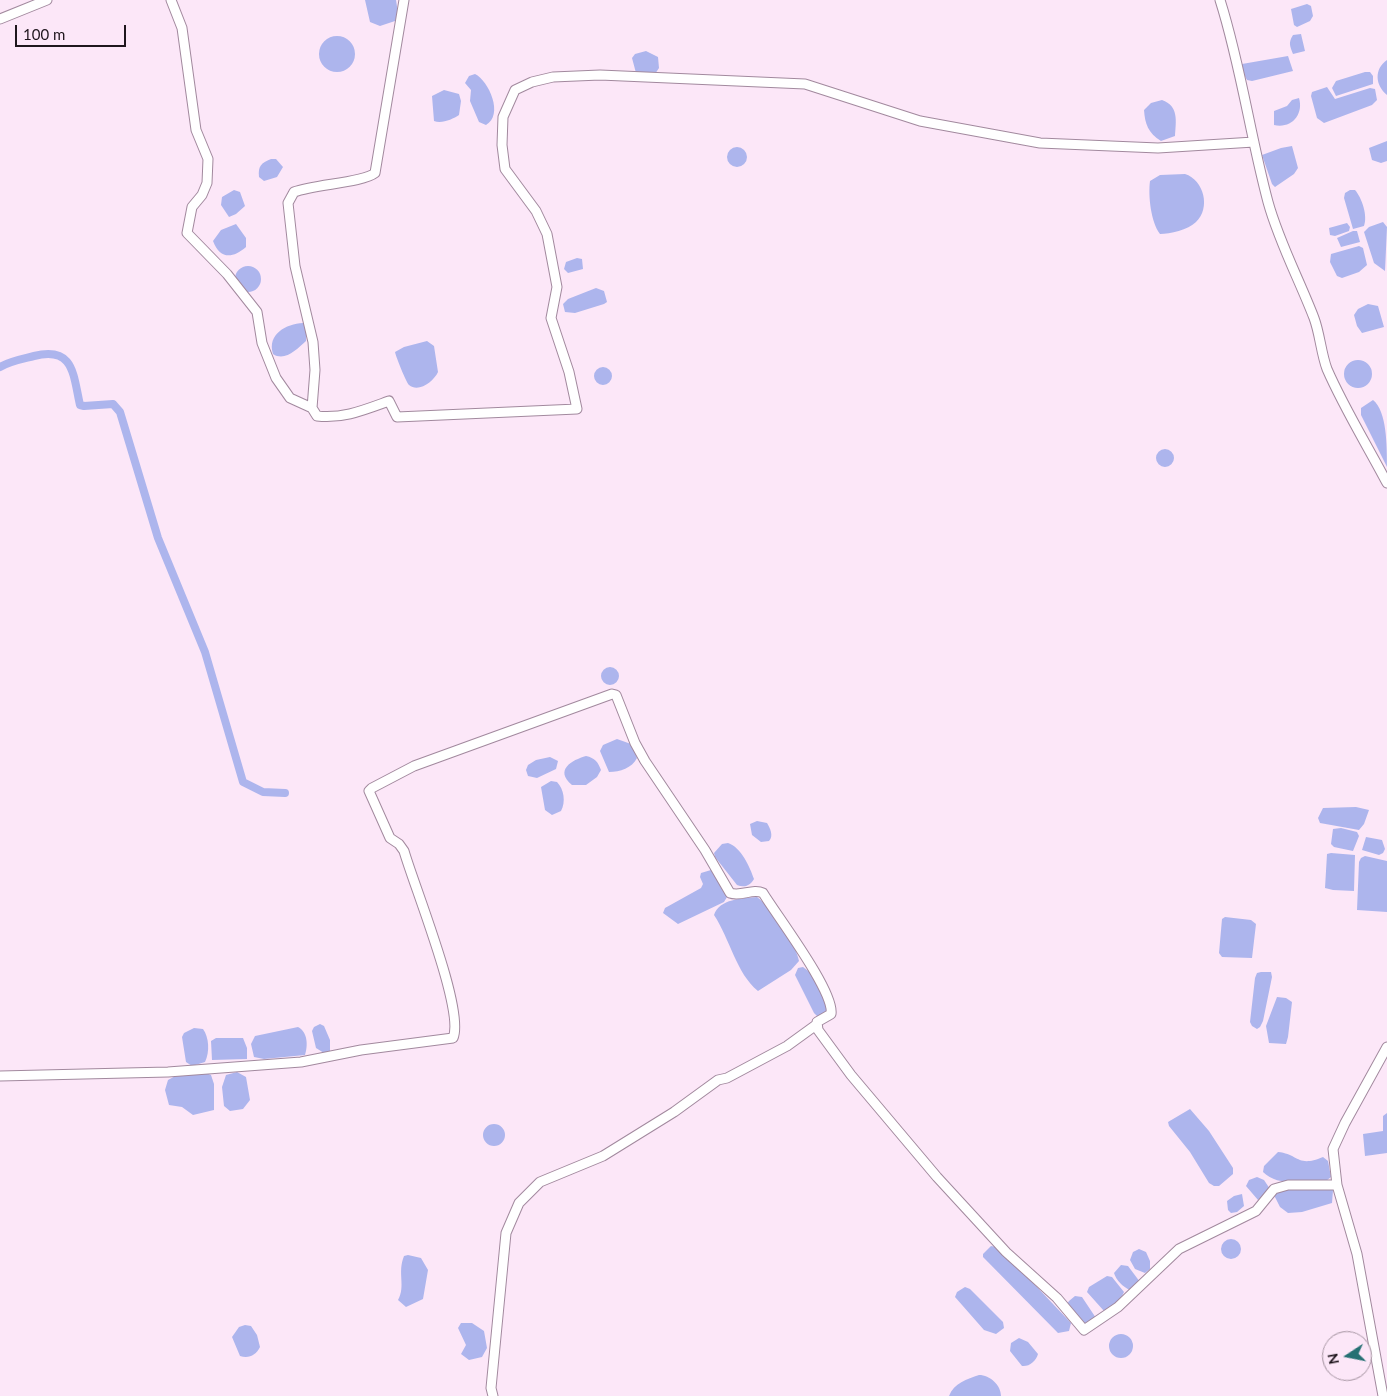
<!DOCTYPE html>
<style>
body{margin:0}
#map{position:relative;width:1387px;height:1396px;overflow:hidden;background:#fce7f8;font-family:Lato,sans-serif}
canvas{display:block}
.north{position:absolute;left:1322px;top:1331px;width:50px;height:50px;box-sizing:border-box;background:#fce7f8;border:1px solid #a493a0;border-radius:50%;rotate:259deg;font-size:14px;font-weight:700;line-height:20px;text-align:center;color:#1f161d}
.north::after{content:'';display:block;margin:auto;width:18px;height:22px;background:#257073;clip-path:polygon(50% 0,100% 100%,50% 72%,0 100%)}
.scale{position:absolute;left:15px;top:25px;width:111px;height:22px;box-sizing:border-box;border:2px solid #1f161d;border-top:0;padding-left:6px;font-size:15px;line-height:18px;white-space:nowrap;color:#1f161d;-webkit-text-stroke:4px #fce7f8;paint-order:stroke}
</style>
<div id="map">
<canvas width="1387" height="1396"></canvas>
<div class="north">N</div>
<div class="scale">100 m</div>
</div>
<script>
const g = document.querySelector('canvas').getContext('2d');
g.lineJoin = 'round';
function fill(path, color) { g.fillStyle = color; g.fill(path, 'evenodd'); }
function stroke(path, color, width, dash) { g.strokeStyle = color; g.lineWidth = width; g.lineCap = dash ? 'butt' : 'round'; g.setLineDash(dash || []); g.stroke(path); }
const water = new Path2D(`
 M365,0H396L398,13L395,21L380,26L370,22Z
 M1307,4L1311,6L1313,16L1310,21L1297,27L1294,25L1291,9Z
 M1301,34L1305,51L1293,54C1290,46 1288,43 1293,35Z
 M319 54a18 18 0 1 1 36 0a18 18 0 1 1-36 0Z
 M646,51L658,57L659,68L655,74L636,73L632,58L635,54Z
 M1288,56L1293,71L1252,81L1247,80L1241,69L1242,64Z
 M1387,60V95C1375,85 1374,69 1387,60Z
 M1365,72H1370L1373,76V84L1336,96L1332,88L1336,81Z
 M475,74C489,81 504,115 486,125L479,122L470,101L471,90L465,83L469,76Z
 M1327,87L1335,99L1370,88L1375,89L1377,100L1372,105L1324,123L1317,118L1311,96L1312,92Z
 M444,90L459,94L461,101L459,115C453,119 442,124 434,121L432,96Z
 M1299,98C1304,115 1291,129 1274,125V111L1287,106L1292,100Z
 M1162,100C1179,106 1176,121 1175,136L1161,141C1148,133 1145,124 1144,110L1151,103Z
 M1387,141V161L1381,163L1372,160L1369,148Z
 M1292,146L1298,168L1294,174L1275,187L1272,184L1262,155L1281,148Z
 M727 157a10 10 0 1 1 20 0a10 10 0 1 1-20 0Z
 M271,159H276L283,167L277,177L264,181L259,177C258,166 261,163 271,159Z
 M1185,174C1204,180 1211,208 1196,222C1188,230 1170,234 1160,234C1151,222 1148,196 1150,181L1160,175Z
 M234,190L240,192L245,206L236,214L229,217L221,205L222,197Z
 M1350,190H1355C1362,198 1368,216 1364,226L1353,229L1344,198L1345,193Z
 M1383,222L1387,227L1385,271L1374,263L1364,232L1369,227Z
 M1347,223L1350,227L1349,231L1335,236L1330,235L1329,228Z
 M236,224L246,238V247C232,259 220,259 213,241L221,230Z
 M1353,231H1357L1360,242L1341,247L1337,238Z
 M1359,246L1363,248L1367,265L1359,272L1342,278L1337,276L1330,262L1331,254Z
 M577,258L582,259L583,269L568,273L564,269L566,262Z
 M235 279a13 13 0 1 1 26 0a13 13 0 1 1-26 0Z
 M596,288L604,291L607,302L604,304L575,313L565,312L563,304L568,299Z
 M1368,304L1378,306L1384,327L1362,333L1357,326L1354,315L1358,309Z
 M303,323L307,325L306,341C297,349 285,362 273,354C267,334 286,324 303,323Z
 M427,341L434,346L438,372C434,381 419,393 409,385C406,382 396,357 395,352L404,347Z
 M1344 374a14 14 0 1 1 28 0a14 14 0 1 1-28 0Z
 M594 376a9 9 0 1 1 18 0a9 9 0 1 1-18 0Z
 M1373,400C1387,411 1387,446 1387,467L1361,415V408Z
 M1156 458a9 9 0 1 1 18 0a9 9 0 1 1-18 0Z
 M601 676a9 9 0 1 1 18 0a9 9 0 1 1-18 0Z
 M617,739L631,744L637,758C632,768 620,772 609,772L600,751L603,745Z
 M586,756C595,758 598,762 601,770L597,777L586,785H572C554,770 572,760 586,756Z
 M550,757L558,761L556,769L537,778L528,776L526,770L528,765L536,760Z
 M551,781L557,782C564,789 566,802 561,811L552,815L545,810L541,787Z
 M1356,807L1369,810L1364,824L1359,830L1320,823L1318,818L1323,808Z
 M757,821L767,823C770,828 774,836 769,841L761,842L752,835L750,824Z
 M1341,828L1357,832L1359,836L1353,851L1334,847L1331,844L1333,829Z
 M1366,837L1382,840L1385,849L1383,853L1379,855L1362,850Z
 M728,843C741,847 750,867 754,879C750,886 744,888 737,885L715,857L714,853L722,844Z
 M1331,853L1355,855L1354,891L1333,890L1325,888L1327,854Z
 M1365,856L1387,861V912L1357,910L1359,862L1361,858Z
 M711,870L716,874L727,897L724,902L678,924L663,913L665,908L701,888L703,884L700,877L701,873Z
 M757,897C770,906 797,946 799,961L791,970L758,991C736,973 730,939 714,915C719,899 743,898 757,897Z
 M1225,917L1251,920L1256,924L1252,958L1222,957L1219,953L1222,919Z
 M803,967L811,973L829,1010L818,1017L814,1013L795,975L798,968Z
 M1261,972H1271L1272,977L1263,1021L1260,1027L1257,1029L1252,1026L1250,1022L1255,978L1257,973Z
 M1277,997L1286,998L1292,1002L1288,1037L1286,1044L1269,1043L1266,1026Z
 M320,1024L324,1026L330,1040V1051L324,1053L316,1048L312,1031L314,1027Z
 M298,1027C308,1032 308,1046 305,1055L264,1059L254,1057L251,1044L255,1036Z
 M194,1028L203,1029C209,1037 210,1052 205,1062L192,1066L186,1062L182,1037L184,1033Z
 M216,1038H243L247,1048V1059L212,1060L211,1041Z
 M237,1072L246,1077L250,1100L243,1109L230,1111L224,1106L222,1087L226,1075Z
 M206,1073L211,1075L214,1084V1110L193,1115L182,1107L169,1105L165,1090L168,1080L179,1074Z
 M1190,1109L1209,1131L1233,1168V1174L1219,1186H1214L1209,1183L1190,1152L1169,1126L1168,1122Z
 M1387,1113V1153L1365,1156L1363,1134L1383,1131V1116Z
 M483 1135a11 11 0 1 1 22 0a11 11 0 1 1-22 0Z
 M1278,1152C1299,1154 1297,1168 1323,1157L1328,1161L1331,1177L1326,1181C1305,1180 1279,1188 1263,1172L1264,1166Z
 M1257,1177L1264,1180L1270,1189L1258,1200L1246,1186L1249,1180Z
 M1279,1189H1329L1333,1190L1332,1203L1302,1212L1288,1213L1280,1207L1274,1195Z
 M1242,1194L1244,1206L1237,1212L1231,1213L1228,1210L1227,1201L1234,1196Z
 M1221 1249a10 10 0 1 1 20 0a10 10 0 1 1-20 0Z
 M991,1246L1000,1248L1071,1323L1069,1331L1058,1333L983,1257V1254Z
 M1139,1249L1146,1252L1150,1261V1269L1145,1273L1135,1269L1130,1260L1133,1252Z
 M408,1255L421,1258L428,1270L423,1299L406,1307L398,1300C406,1286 397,1273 404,1256Z
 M1121,1265L1128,1266L1140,1282L1130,1290C1123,1287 1116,1280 1114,1273Z
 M1107,1276L1112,1277L1124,1292L1120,1300L1104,1311L1087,1292L1089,1287Z
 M965,1287L970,1289L1003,1322L1004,1328L996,1334L984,1330L955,1297L957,1292Z
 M1075,1296L1082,1297L1096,1318L1083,1325L1067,1304L1069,1301Z
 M461,1323H472L484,1331L487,1348L482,1357L469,1360L461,1354L466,1345L458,1328Z
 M245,1325L251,1326L257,1335L260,1347C256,1355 249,1359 240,1356L232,1337L239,1327Z
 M1109 1346a12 12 0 1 1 24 0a12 12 0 1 1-24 0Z
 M1019,1338L1028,1342L1038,1354C1036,1361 1029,1367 1022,1366L1010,1351L1011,1343Z
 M979,1375C990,1375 1001,1385 1001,1396H949C954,1383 967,1379 979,1375Z`);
const canal = new Path2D(`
 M0,367C10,361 22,359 34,356C74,346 73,374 80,405L84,406L113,404L120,412L158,538L205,652L243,782L263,792L285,793`);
const street = new Path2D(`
 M171,0L182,28L196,130L208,159L207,183L202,195L192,207L187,233L227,274L257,312L262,343L276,378L290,398L312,408
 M404,0L375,173C362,183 315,184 294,192L288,203L295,266L313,342L315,370L312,408L317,416C343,419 364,410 389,401L397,417L577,409L569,372L551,318L557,287L547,234L536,211L505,169L502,145L503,117L515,90L532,82L553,77L600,75L805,84L920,121L1040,143L1158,148L1254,142
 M1220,0C1241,66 1250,135 1268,202C1279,242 1299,279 1314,318C1320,334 1321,353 1327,369C1344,408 1367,445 1387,483
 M0,19L47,0
 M0,1076L168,1072L301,1062L361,1050L453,1038C465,1011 414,886 404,851L399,844L390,838L369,791L372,788L414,766L612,694L616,695L635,743L645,761L705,850L730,893C741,897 753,888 763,893C777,916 835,992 831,1014L817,1022L818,1030L851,1075L937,1177L1006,1252L1057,1298L1084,1330L1118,1307L1179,1249L1256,1211L1274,1189L1288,1185H1337
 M493,1396L491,1388L506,1233L519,1203L540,1182L603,1156L674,1112L718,1080L727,1078L787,1046L816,1025
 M1383,1396L1357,1254L1337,1185L1333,1149L1345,1123L1387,1047`);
fill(water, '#adb5ed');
stroke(canal, '#adb5ed', 8);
stroke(street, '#a2899e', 11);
stroke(street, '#fff', 9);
</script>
